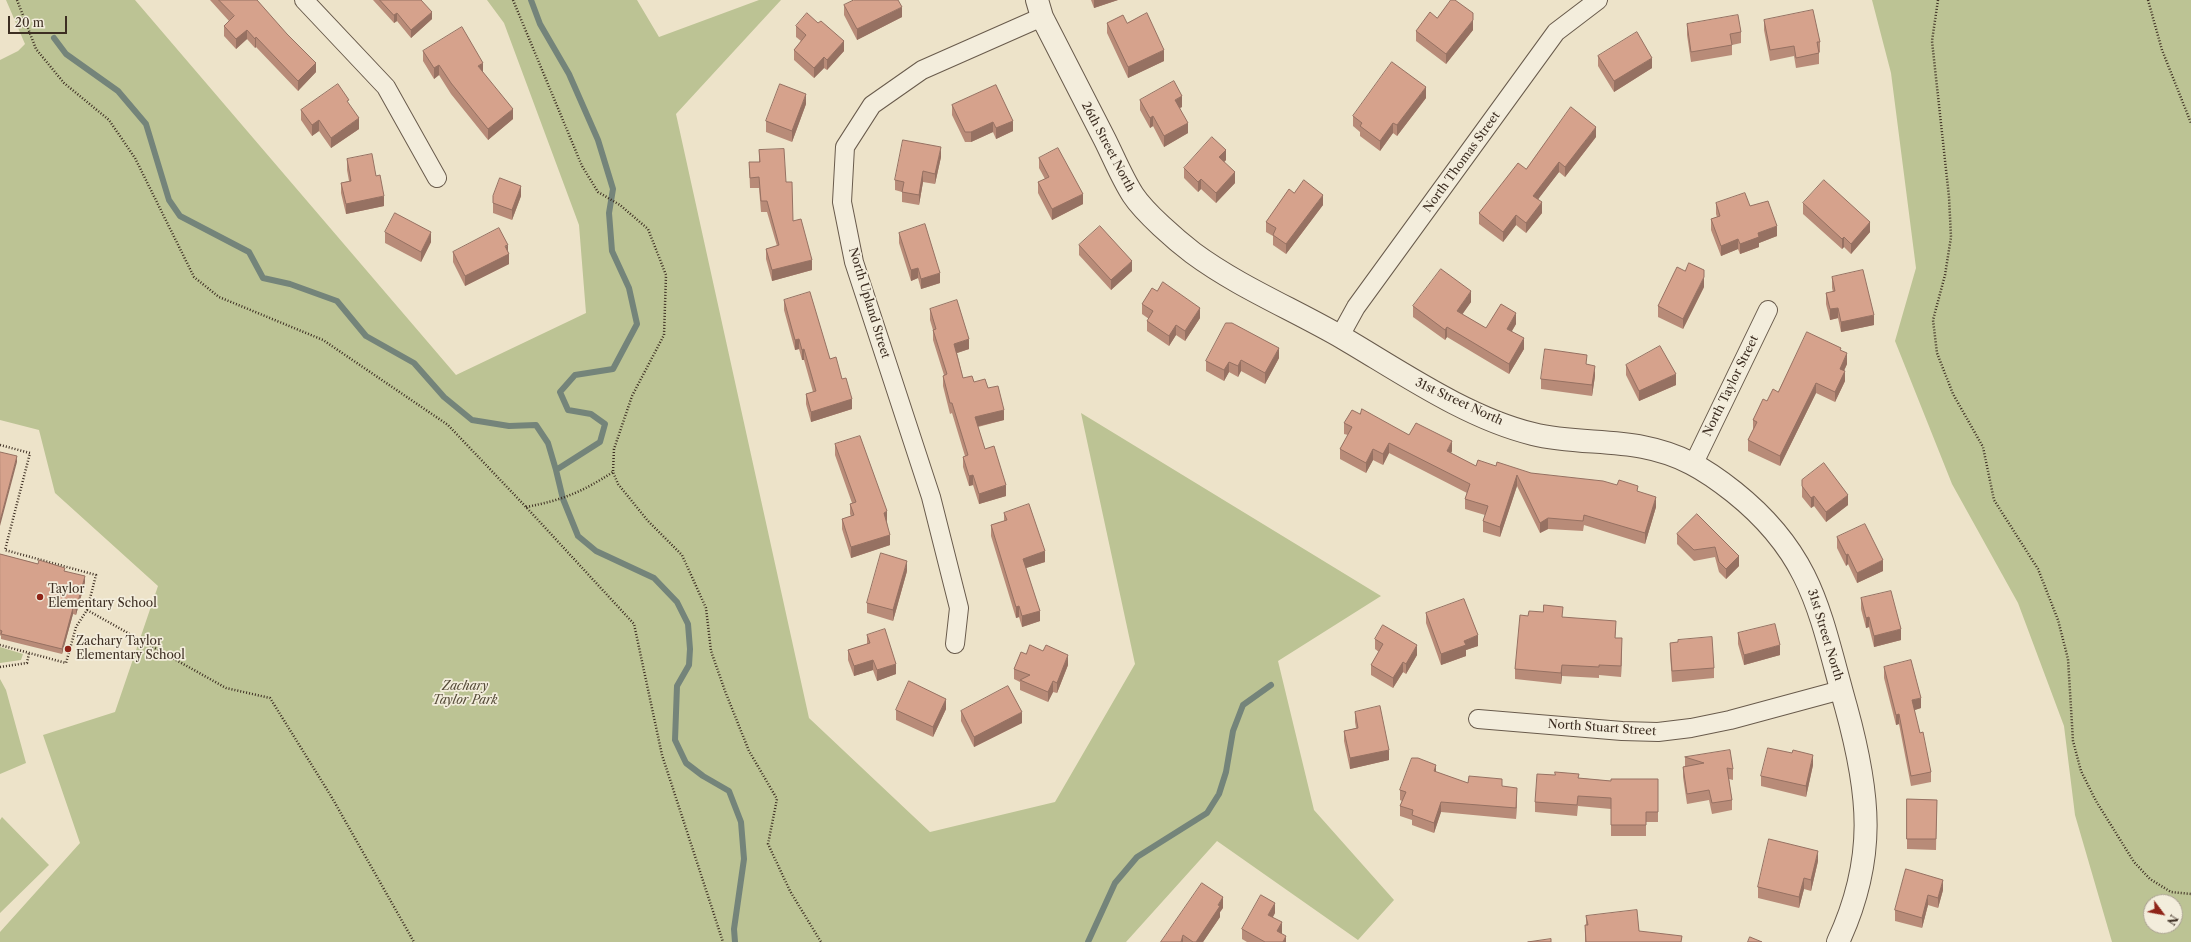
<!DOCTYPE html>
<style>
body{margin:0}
#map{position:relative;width:2191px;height:942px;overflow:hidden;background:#ede3c9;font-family:"Libre Caslon Text",serif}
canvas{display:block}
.north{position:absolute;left:2143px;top:894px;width:40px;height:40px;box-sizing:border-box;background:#f3eddc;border:1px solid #aaa192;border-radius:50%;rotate:122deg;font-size:11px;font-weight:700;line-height:16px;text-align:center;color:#3d2e22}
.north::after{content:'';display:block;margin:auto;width:14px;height:18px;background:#8f2418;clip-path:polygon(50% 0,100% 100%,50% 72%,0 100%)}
.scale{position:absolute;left:8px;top:16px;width:59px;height:18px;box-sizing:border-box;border:2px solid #3d2e22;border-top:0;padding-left:5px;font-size:12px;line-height:14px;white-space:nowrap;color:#3d2e22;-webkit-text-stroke:3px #f3eddc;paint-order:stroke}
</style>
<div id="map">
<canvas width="2191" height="942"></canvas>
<div class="north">N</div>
<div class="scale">20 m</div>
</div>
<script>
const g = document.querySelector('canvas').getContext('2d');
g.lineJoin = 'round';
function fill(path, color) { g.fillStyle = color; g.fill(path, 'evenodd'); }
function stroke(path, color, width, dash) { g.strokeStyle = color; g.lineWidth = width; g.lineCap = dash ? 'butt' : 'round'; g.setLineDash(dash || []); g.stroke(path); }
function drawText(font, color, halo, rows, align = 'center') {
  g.font = font + ' "Libre Caslon Text",serif'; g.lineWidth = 3.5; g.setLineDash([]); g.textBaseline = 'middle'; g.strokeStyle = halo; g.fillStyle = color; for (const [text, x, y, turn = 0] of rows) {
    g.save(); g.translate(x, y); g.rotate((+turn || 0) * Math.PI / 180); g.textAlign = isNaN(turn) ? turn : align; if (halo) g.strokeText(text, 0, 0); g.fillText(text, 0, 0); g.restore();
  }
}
const green = new Path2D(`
 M6,0H135L456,375L586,313L579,225L504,23L487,0H637L659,37L759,0H781L676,114L809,718L930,832L1055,802L1135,664L1081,413L1381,596L1278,661L1314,810L1394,900L1358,940L1217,841L1126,942H0V932L80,843L43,735L115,712L158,586L55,493L39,430L0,420V60L18,51L25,44Z
 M1872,0H2191V942H2112L2075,815L2064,726L2018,603L1952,484L1895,341L1916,268L1891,73ZM2151,902H2175V926H2151Z
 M0,647L23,654L21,660L0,663Z
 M0,679L6,690L26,763L0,774Z
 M2,817L49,865L0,913V820Z`);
const stream = new Path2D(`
 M531,0L540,24L569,74L598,140L613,189L609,213L612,251L629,288L637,324L613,369L575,375L560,392L568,410L591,414L605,424L600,442L556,470L563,499L578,536L596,551L654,578L677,602L688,624L690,649L689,665L677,686L675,740L686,763L703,776L729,791L741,822L744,859L734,929L735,942
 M54,38L66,54L118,91L146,124L169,200L180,216L249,252L263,278L290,284L337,301L366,336L414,363L444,397L472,420L509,426L536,425L548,443L556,470
 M1088,942L1115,883L1137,857L1207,813L1219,794L1226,772L1233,731L1243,705L1271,685`);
const path = new Path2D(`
 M17,0L36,49L64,83L109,120L135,158L194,277L219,297L323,340L448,425L526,507L634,624L662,755L723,942
 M513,0L582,166L598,192L620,205L648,229L666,275L664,335L632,396L614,449L613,472L618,484L648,521L682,555L706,608L711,651L725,691L749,751L777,799L768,844L790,891L821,942
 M1938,0L1932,41L1949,197L1951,237L1945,275L1933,320L1937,353L1953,394L1983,447L1994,500L2038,569L2058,620L2068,659L2073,741L2081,771L2096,801L2134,862L2150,879L2171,892L2191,894
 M2148,0L2162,50L2191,123
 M0,445L30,453L5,550L96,575L87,610L76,627L66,663L0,645
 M526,507C563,500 582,492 613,472
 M87,610L226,688L270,698L331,796L414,942
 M0,667L27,663L29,653`);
const minor = new Path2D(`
 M304,0L386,87L437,178
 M1340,336L1356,307L1556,32L1598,0
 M1694,463L1768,310
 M955,644L959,608L931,497L854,262L842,202L845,147L872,105L922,70L1042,17
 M1478,719L1622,731L1658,732L1691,728L1730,720L1841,690`);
const tertiary = new Path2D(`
 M1037,0L1042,17C1063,58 1084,99 1105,140C1114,158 1122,178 1133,195C1145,213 1176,240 1193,253C1239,287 1293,309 1343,338C1401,372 1467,418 1533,434C1569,443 1607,440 1643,447C1680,454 1705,469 1734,492C1814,556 1820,615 1846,707C1870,794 1877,858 1838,942`);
const wall = new Path2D(`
 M210,0H257L316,72L298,91L256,47L255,48L247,39L236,49L224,36V26L229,21Z
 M373,0H421L432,19L411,38L397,21L394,23Z
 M1091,0H1118L1094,8Z
 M844,5L902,17L857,40L844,15Z
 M1437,18L1473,30L1446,64L1416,41V31Z
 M1764,20L1820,42V52H1819V64L1796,68L1794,56L1770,61L1764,30Z
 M818,23L844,51L827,70L824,68L814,78L794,60V50L801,41L796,37V26Z
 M1107,23H1127L1164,61L1128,78L1107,33Z
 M1687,24L1741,32V43L1732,45V55L1691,62L1687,35Z
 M423,51L483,72L513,119L488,140L451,94L439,75L434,79L423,61Z
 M1598,56L1652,68L1614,92L1598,66Z
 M996,85L1013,131L996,139L993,132L971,142H965L952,115V105Z
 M1426,98L1397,136L1393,133L1380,151L1360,136V132L1353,126V116Z
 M1140,100L1182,107L1180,108L1188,133L1164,147L1153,126L1150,128L1140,110Z
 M806,104L792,142L766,132V121Z
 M301,110L359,129L331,148L319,131L312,136L301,120Z
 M1596,137L1565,177L1559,172L1538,199L1542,213L1526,233L1516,225L1503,242L1479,224V213L1526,169Z
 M759,150L786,182L793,221L812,270L772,281L766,259V249L777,246L767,212H761L759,188H750L749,162H759Z
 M941,157L935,184L923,182L919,205L902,202V192L895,190V180Z
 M1039,158L1083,204L1052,220L1038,193V182L1045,179L1039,168Z
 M347,159L384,206L346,214L341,193V183L349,181L347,170Z
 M1226,160L1224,162L1235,183L1216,203L1201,189L1198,192L1184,178V168Z
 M1294,193L1323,205L1286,254L1273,245V236L1266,232V222Z
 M493,196H521L512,220L493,213Z
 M1716,203L1750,206L1777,236L1759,243V247L1740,254L1738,249L1721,256L1711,230V219L1717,217L1716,214Z
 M1803,203L1870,232L1851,254L1844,247L1842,249L1803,214Z
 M385,232L431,242L421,262L385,243Z
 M899,233L940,283L921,289L918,278L911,281L899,243Z
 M1079,245L1132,271L1111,290L1079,255Z
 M508,251L509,264L465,286L453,262V252Z
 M1832,277L1874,325L1841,332L1838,318L1830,320L1826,304V293L1833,292L1832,288Z
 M1704,287L1683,329L1658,317V306Z
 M784,300L830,359L842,379L852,409L811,422L806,404V394L813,392L804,360H802L799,349L795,350L784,310Z
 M1471,302L1462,314L1486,328L1516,324L1512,331L1524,349L1509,374L1447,337L1445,340L1413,317V306Z
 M1142,304L1200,318L1185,341L1176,335L1169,346L1147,331V321L1149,319L1142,314Z
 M930,309L969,349L957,353L963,378L974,382L988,388L1004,420L978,427L985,449L1006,496L979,504L973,485L969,486L963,467V457L965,456L952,413L950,414L943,386V376L944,375L933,340V330L930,320Z
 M1841,351L1847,364L1844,371L1845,381L1835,402L1816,393L1780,466L1748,451V440L1753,430V420L1767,401L1778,392Z
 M1279,358L1265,384L1241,371L1238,377L1229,372L1224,381L1206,371V361Z
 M1587,365L1595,376L1592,396L1541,389V379Z
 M1626,365L1676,385L1639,401L1626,375Z
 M1360,414L1409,435L1452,451L1451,453L1476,466H1496L1531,473L1638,492L1656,507L1645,544L1584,525L1583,531L1548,529L1540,533L1517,486L1500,537L1483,532V521L1485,515L1465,509V499L1467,493L1389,453L1383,465L1373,460L1366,473L1340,459V449L1348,435L1344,434V423Z
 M835,444L887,522L890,545L851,558L842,529V519L851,516L850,514V504L852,503L835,455Z
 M1802,480L1848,505L1826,522L1814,506L1811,508L1802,497Z
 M1004,513L1045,562L1026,568L1040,621L1022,627L1019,617L1016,618L991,536V525L1004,521Z
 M1697,514L1739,566L1726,579L1719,572L1715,557L1694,561L1677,544V534Z
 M1837,537L1883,571L1857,583L1848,564L1846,566L1837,548Z
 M0,554L65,571L85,582L76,615L73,614L62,654L1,639V636L0,635Z
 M907,571L893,621L867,613V603Z
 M1861,598L1901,640L1874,647L1869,627L1866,628L1861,609Z
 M1426,613L1478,646L1466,650V656L1441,665L1426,623Z
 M1528,616L1563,617L1616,631L1615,638L1622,649L1621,677L1599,675V678L1562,676L1561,684L1515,679V669Z
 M1738,633L1780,655L1744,665L1738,644Z
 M867,635L896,674L877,681L873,670L854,676L848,660V650L867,644Z
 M1375,639L1417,655L1406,674L1403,672L1393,688L1371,675V665L1379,652L1375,649Z
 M1678,640L1714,668V678L1672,682L1670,654V643H1678Z
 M1026,654L1068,665L1057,693L1053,692L1048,702L1020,690V682L1014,679V669Z
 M1884,667L1921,708L1914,710L1920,733L1931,772V782L1911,786L1899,724L1896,725L1884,678Z
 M946,709L933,737L896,720V710Z
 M961,711L1022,723L974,747L961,721Z
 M1355,712L1389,760L1350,769L1344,741V731L1356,728L1355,722Z
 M1792,753L1813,765L1806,797L1761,786V776Z
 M1685,757L1733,769V780L1729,779L1732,800V810L1712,814L1709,800L1687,804L1683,777V767L1685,766Z
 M1436,772L1468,783L1502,786L1517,798L1516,819L1441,812L1434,833L1412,825V820L1400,816V806L1402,801L1400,800V790Z
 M1579,778L1611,781L1658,779V822H1646V836H1611V809L1578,806L1577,816L1535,812V802Z
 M1907,799L1937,800L1936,850L1907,849Z
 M1818,861L1811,891L1804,889L1799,908L1758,898V887Z
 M1906,869L1943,890L1938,908L1928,905L1922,928L1895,921V910Z
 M1223,908L1220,912V917L1203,942H1161Z
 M1275,913L1273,917L1282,933H1281L1286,942H1247L1242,939V929Z
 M1586,916L1639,931L1682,942H1585V925H1586Z`);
const shadedWall = new Path2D(`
 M1094,0H1118L1094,8Z
 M902,7V17L857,40V29Z
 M432,12V19L411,38V30Z
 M397,13V21L394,23V15Z
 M1473,20V30L1446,64V54Z
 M247,30V39L236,49V39Z
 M256,37V47L255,48V39Z
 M844,41V51L827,70V60Z
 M1164,50V61L1128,78V67Z
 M824,57V68L814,78V68Z
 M1652,58V68L1614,92V81Z
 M316,63V72L298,91V81Z
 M483,63V73L478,66Z
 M439,65V75L434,79V68Z
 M1426,87V98L1397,136V125Z
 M806,94V104L792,142V131Z
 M1182,96V107L1175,110V100Z
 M513,109V119L488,140V129Z
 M1153,116V126L1150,128V118Z
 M359,118V129L331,148V138Z
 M319,120V131L312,136V125Z
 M1013,121V131L996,139V128Z
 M993,122V132L971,142V132Z
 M1188,123V133L1164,147V136Z
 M1393,123V133L1380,151V141Z
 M1596,127V137L1565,177V167Z
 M941,147V157L935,184V174Z
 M1226,150V160L1219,167V157Z
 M1559,162V172L1533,206V196Z
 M923,171V182L919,205V195Z
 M1235,172V183L1216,203V193Z
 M1201,179V189L1198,192V182Z
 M521,186V196L512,220V210Z
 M1083,194V204L1052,220V209Z
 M1323,195V205L1286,254V244Z
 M384,196V206L346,214V204Z
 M1542,202V213L1526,233V223Z
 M1516,215V225L1503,242V232Z
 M1870,222V232L1851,254V244Z
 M1777,226V236L1759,243V247L1740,254V244L1758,233Z
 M431,232V242L421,262V252Z
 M1844,237V247L1842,249V239Z
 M1738,239V249L1721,256V246Z
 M508,245V254H509V264L465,286V276Z
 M812,260V270L772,281V270Z
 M1132,261V271L1111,290V280Z
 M918,268V278L911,281V270Z
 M940,273V283L921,289V279Z
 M1704,277V287L1683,329V319Z
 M1471,291V302L1457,322V311Z
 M1200,308V318L1185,341V331Z
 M1838,308V318L1830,320V309Z
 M1516,313V324L1507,339V329Z
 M1874,315V325L1841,332V322Z
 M1176,325V335L1169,346V336Z
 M1447,327V337L1445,340V330Z
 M1524,338V349L1509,374V364Z
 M799,339V349L795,350V340Z
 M969,339V349L954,354V344Z
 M1279,348V358L1265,384V373Z
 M804,349V360H802V350Z
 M1847,353V364L1840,379V369Z
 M1241,360V371L1238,377V366Z
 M1229,362V372L1224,381V370Z
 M1595,366V376L1592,396V385Z
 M1845,371V381L1835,402V392Z
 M1676,374V385L1639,401V391Z
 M1816,383V393L1780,466V456Z
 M852,399V409L811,422V412Z
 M1004,410V420L975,427V417Z
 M1452,441V451L1447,461V451Z
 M1389,443V453L1383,465V454Z
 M1373,449V460L1366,473V463Z
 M17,456V462L0,526V521Z
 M973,475V485L969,486V476Z
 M1517,475V486L1500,537V527Z
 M1006,485V496L979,504V494Z
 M1848,495V505L1826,522V512Z
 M1814,496V506L1811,508V498Z
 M1656,497V507L1645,544V533Z
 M887,511V522L884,523V513Z
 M1548,518V529L1540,533V523Z
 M890,535V545L851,558V547Z
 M1045,551V562L1023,569V559Z
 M1848,554V564L1846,566V555Z
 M1739,556V566L1726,579V569Z
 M1883,560V571L1857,583V573Z
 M907,561V571L893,621V610Z
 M85,576V582L76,615V609Z
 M1019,606V617L1016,618V607Z
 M73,608V614L62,654V649Z
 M1040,611V621L1022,627V616Z
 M1869,617V627L1866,628V618Z
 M1901,629V640L1874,647V636Z
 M1478,635V646L1466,650V656L1441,665V654L1464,641Z
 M1622,638V649L1621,677V666Z
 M1417,645V655L1406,674V664Z
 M1780,645V655L1744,665V655Z
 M1068,655V665L1057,693V683Z
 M873,660V670L854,676V666Z
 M1403,662V672L1393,688V678Z
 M896,664V674L877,681V670Z
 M1562,665V676L1561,684V673Z
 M1053,681V692L1048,702V692Z
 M1921,698V708L1912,711V700Z
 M946,699V709L933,737V727Z
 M1022,712V723L974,747V737Z
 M1899,714V724L1896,725V715Z
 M1389,750V760L1350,769V758Z
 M1813,755V765L1806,797V786Z
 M1436,765V775L1434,771Z
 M1517,788V798L1516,819V808Z
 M1441,802V812L1434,833V823Z
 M1818,851V861L1811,891V880Z
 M1804,878V889L1799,908V897Z
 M1943,880V890L1938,908V898Z
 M1928,895V905L1922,928V918Z
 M1223,897V908L1220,912V917L1203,942H1196Z
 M1275,903V913L1268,925V915Z
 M1282,922V933L1277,941V931Z
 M1183,935V942H1181Z
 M1286,936V942H1283Z`);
const building = new Path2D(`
 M219,0H257L287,34L316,63L298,81L256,37L255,39L247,30L236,39L224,26L234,16Z
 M380,0H421L432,12L411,30L397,13L394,15Z
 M854,0H898L902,7L857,29L844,5Z
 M1451,0H1455L1473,13V20L1446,54L1416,31L1430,12L1437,18Z
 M1813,10L1820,42H1817L1819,53L1796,58L1794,46L1770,50L1764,20Z
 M807,13L818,23L821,21L844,41L827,60L824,57L814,68L794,50L806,35L796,26Z
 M1147,13L1164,50L1128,67L1107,23L1123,15L1127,23Z
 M1738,15L1741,32L1730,34L1732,45L1691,52L1687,24Z
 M462,27L483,63L478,66L513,109L488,129L451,83L439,65L434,68L423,51Z
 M1637,32L1652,58L1614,81L1598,56Z
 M1392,62L1426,87L1397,125L1393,123L1380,141L1360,126L1362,123L1353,116Z
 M1174,81L1182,96L1175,100L1188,123L1164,136L1153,116L1150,118L1140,100Z
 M338,84L349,100L347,101L359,118L331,138L319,120L312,125L301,110Z
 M780,84L806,94L792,131L766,121Z
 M996,85L1013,121L996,128L993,122L971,132H965L952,105Z
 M1571,107L1596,127L1565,167L1559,162L1533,196L1542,202L1526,223L1516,215L1503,232L1479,213L1518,163L1526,169Z
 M1212,137L1226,150L1219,157L1235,172L1216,193L1201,179L1198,182L1184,168Z
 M903,140L941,147L935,174L923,171L919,195L902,192L904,182L895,180Z
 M1058,148L1083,194L1052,209L1038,182L1049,177L1039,158Z
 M784,149L786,182H792L793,221L801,219L812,260L772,270L766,249L779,245L767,201H761L759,177L750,178L749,162H760L759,150Z
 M372,154L376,176L380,175L384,196L346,204L341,183L351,181L347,159Z
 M500,178L521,186L512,210L493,203V196Z
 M1304,180L1323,195L1286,244L1273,235L1276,228L1266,222L1289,189L1294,193Z
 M1824,180L1870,222L1851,244L1844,237L1842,239L1803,203Z
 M1745,193L1750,206L1768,201L1777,226L1758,233L1759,237L1740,244L1738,239L1721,246L1711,219L1720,216L1716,203Z
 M395,213L431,232L421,252L385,232Z
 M925,224L940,273L921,279L918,268L911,270L899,233Z
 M1100,226L1132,261L1111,280L1079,245Z
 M499,228L508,245L505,246L509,254L465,276L453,252Z
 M1689,263L1704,270V277L1683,319L1658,306L1677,267L1685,271Z
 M1441,269L1471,291L1457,311L1486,328L1501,304L1516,313L1507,329L1524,338L1509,364L1447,327L1445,330L1413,306Z
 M1863,270L1874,315L1841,322L1838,308L1830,309L1826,293L1835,291L1832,277Z
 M1163,282L1200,308L1185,331L1176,325L1169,336L1147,321L1153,311L1142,304L1152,288L1157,291Z
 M810,292L830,359L836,357L842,379L846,378L852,399L811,412L806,394L816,391L804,349L802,350L799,339L795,340L784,300Z
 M957,300L969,339L954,344L963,378L972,376L974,382L985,379L988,388L998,386L1004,410L975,417L985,449L994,446L1006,485L979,494L973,475L969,476L963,457L968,455L952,403H950L943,376L947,374L933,330L936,329L930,309Z
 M1226,323H1232L1279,348L1265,373L1241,360L1238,366L1229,362L1224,370L1206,361Z
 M1807,332L1841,348L1840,350L1847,353L1840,369L1845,371L1835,392L1816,383L1780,456L1748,440L1757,422L1753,420L1763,399L1767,401L1773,389L1778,392Z
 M1660,346L1676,374L1639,391L1626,365Z
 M1545,349L1587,355L1586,364L1595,366L1592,385L1541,379Z
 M1362,409L1409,435L1416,423L1452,441L1447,451L1476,466L1478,460L1496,466L1497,462L1531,473L1603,481L1617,485L1619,480L1638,486L1637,491L1656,497L1645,533L1584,515L1583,521L1548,518L1540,523L1517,475L1500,527L1483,521L1488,506L1465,499L1470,484L1389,443L1383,454L1373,449L1366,463L1340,449L1352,427L1344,423L1352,410L1360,414Z
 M860,436L887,511L884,513L890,535L851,547L842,519L854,515L850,504L856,502L835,444Z
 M0,452L17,456L0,521Z
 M1824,463L1848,495L1826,512L1814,496L1811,498L1802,486V480Z
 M1029,504L1045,551L1023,559L1040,611L1022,616L1019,606L1016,607L991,525L1007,520L1004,513Z
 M1697,514L1739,556L1726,569L1719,562L1715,547L1694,550L1677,534Z
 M1865,524L1883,560L1857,573L1848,554L1846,555L1837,537Z
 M881,553L907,561L893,610L867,603Z
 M0,554L38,564L39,560L65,568L64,571L85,576L76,609L73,608L62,649L1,634L2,631L0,630Z
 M1891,591L1901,629L1874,636L1869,617L1866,618L1861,598Z
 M1464,599L1478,635L1464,641L1466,645L1441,654L1426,613Z
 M1544,605L1563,607L1562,617L1616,621L1615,638H1622L1621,666L1599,665V667L1562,665L1561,673L1515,669L1520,615L1528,616L1529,611L1543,612Z
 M1775,624L1780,645L1744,655L1738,633Z
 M1383,625L1417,645L1406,664L1403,662L1393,678L1371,665L1383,644L1375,639Z
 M885,629L896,664L877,670L873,660L854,666L848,650L870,643L867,635Z
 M1712,637L1714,668L1672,671L1670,643L1678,642V640Z
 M1030,645L1043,651L1046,645L1068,655L1057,683L1053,681L1048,692L1020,680L1030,675L1014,669L1021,652L1026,654Z
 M1911,660L1921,698L1912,700L1920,733L1923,732L1931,772L1911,776L1899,714L1896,715L1884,667Z
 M909,681L946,699L933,727L896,710Z
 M1008,686L1022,712L974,737L961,711Z
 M1380,706L1389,750L1350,758L1344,731L1358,728L1355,712Z
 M1768,748L1792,753L1793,750L1813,755L1806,786L1761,776Z
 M1730,750L1733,769L1727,768L1732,800L1712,803L1709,790L1687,794L1683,767L1704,763L1685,757Z
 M1412,758H1418L1436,765L1434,771L1468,783L1469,776L1502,779V786L1517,788L1516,808L1441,802L1434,823L1412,815L1413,810L1400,806L1406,792L1400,790Z
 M1555,772L1579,774L1578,778L1611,781V779H1658V812H1646V825H1611V798L1578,796L1577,805L1535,802L1537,774L1555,775Z
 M1907,799L1937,800L1936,839H1907Z
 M1769,839L1818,851L1811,880L1804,878L1799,897L1758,887Z
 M1906,869L1943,880L1938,898L1928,895L1922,918L1895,910Z
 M1202,883L1223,897L1218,905L1220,906L1196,942H1193L1183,935L1181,942H1161Z
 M1261,895L1275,903L1268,915L1282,922L1277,931L1286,936L1283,942H1265L1242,929Z
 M1637,910L1639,931L1682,936L1681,942H1586L1585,925H1588L1586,916Z
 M1750,937L1762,942H1748Z
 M1551,939V942H1528Z`);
const markers = [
 [40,597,4,"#8f2418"],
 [68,649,4,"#8f2418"]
];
const streetNames = [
 ["26th Street North",1108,147,62],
 ["North Thomas Street",1462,162,-54],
 ["North Upland Street",869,303,73],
 ["North Taylor Street",1731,386,-64],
 ["31st Street North",1459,402,25],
 ["31st Street North",1825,635,73],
 ["North Stuart Street",1602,728,4]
];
const poiNames = [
 ["Taylor",48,590],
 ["Elementary School",48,604],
 ["Zachary Taylor",76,642],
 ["Elementary School",76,656]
];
const parkNames = [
 ["Zachary",465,687],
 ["Taylor Park",465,701]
];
fill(green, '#bcc394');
stroke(stream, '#74847a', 6);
stroke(minor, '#695b4c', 20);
stroke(tertiary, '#695b4c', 24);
stroke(path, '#3d2e22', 2.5, [1, 2]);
stroke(minor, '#f3eddc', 18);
stroke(tertiary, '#f3eddc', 22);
fill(wall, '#b88b78');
fill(shadedWall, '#967162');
fill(building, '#d6a28c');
stroke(building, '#967162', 1);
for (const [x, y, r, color] of markers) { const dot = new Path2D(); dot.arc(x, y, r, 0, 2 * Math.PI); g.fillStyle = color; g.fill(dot); stroke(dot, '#f3eddc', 1.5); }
drawText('12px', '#3d2e22', '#f3eddc', streetNames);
drawText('12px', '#3d2e22', '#f3eddc', poiNames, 'left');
drawText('italic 12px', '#564c39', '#f3eddc', parkNames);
</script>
